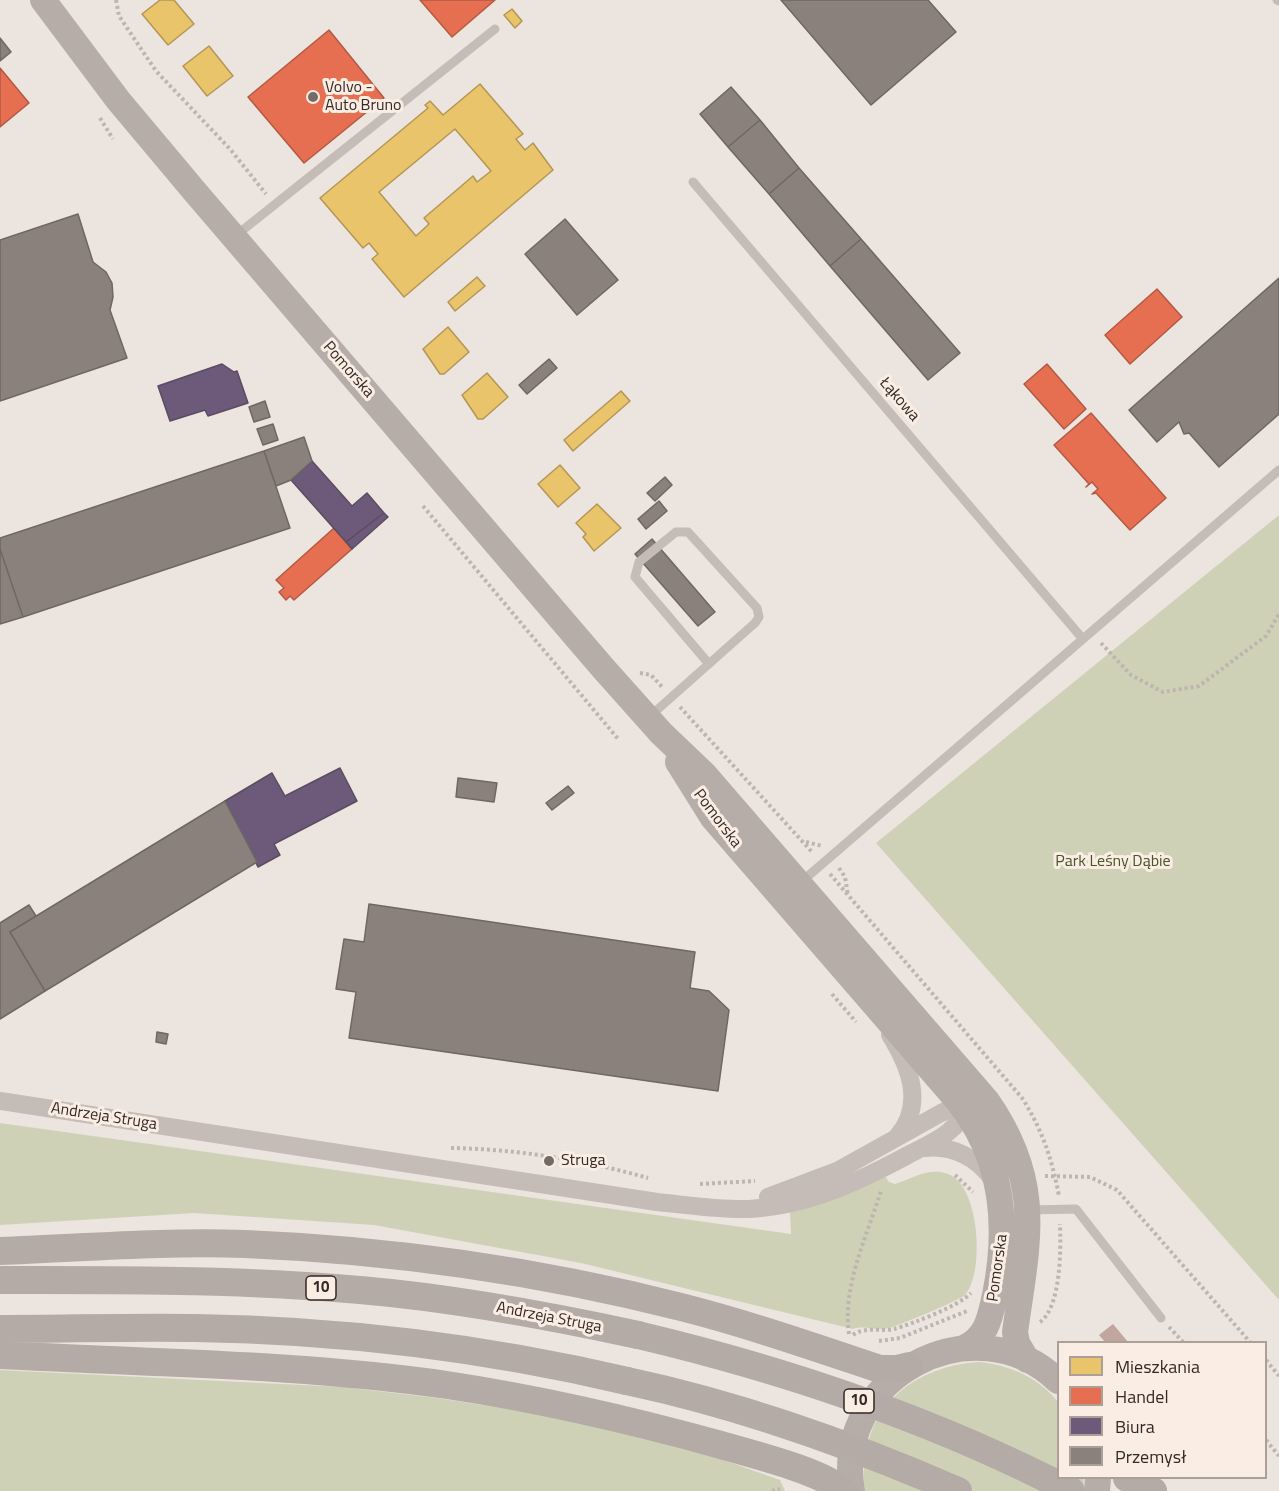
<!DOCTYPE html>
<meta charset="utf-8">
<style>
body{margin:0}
#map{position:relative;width:1279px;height:1491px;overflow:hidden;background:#ece4de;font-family:"Titillium Web",sans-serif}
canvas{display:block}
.legend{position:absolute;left:1057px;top:1341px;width:210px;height:138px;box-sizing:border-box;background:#faeee4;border:2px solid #ab9f98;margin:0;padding:8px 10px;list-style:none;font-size:18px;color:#352926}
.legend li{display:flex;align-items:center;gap:12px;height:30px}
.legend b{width:30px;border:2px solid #ab9f98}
</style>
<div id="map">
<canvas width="1279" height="1491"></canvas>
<ul class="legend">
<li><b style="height:16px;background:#e9c46a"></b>Mieszkania</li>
<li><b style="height:16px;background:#e76f51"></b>Handel</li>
<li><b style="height:16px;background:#6d597a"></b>Biura</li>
<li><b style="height:16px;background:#8a817c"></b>Przemysł</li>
</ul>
</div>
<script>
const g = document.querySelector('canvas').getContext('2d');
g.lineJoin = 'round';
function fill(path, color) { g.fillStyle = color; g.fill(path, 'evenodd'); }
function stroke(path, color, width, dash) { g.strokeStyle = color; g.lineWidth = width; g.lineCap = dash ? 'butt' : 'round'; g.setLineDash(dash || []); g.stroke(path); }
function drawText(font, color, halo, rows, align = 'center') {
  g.font = font + ' "Titillium Web",sans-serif'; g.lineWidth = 6; g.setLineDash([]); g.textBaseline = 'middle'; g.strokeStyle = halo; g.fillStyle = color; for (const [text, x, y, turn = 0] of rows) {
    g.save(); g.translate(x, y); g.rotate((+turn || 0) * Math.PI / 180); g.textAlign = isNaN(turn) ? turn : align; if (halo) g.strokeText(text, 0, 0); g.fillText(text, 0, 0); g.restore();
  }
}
const green = new Path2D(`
 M1279,515V1300L876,843Z
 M0,1123L791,1234L790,1212L885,1176L889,1182L895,1184C913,1179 928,1167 948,1174C980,1185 985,1274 965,1295C958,1301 900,1325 889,1328C877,1331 864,1325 853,1329L581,1263L374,1225L194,1213L0,1225Z
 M980,1362C1011,1366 1038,1377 1058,1402V1478H1084L1083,1491H865C856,1415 907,1366 980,1362Z
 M0,1370L343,1387L437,1398L534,1413L608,1428L718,1458L780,1480L785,1491H0Z`);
const homes = new Path2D(`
 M160,0H174L194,24L168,45L142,14Z
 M512,9L522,21L515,28L504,15Z
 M209,46L233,76L207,96L183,66Z
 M480,84L523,134L516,139L525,150L533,143L553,170L404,297L372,259L378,254L369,243L363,248L320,198L428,108L425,105L430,101L443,115ZM455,129L491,171L477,182L473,176L424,218L429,224L416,236L379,192Z
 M477,277L485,286L455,311L448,302Z
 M448,327L469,352L444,374H440L423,349Z
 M487,373L508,397L483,419H478L462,395Z
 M621,391L630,401L573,451L564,440Z
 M560,465L580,488L558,507L538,484Z
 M597,504L621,528L594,551L583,537L586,534L576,523Z`);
const shops = new Path2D(`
 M420,0H495L452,37Z
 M329,30L384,98L304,163L248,97Z
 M0,68L29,103L0,127Z
 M1157,289L1182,317L1130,364L1105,335Z
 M1047,364L1086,409L1064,429L1024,384Z
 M1091,413L1166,498L1130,530L1096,493L1092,494L1098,489L1092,482L1086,487L1089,484L1054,445Z
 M334,528L352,549L294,600L290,596L286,600L279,592L284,588L276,580Z`);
const offices = new Path2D(`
 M222,364L234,372L237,371L248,403L208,416L205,410L170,421L158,386Z
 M312,461L352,506L367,493L384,513L346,542L291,480Z
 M384,513L388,517L352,549L346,542Z
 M340,768L357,801L274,844L280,855L258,867L225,801L272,773L285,796Z`);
const industry = new Path2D(`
 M781,0H928L956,32L871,105Z
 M0,38L11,52L0,61Z
 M731,87L760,120L728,147L700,114Z
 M760,120L799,168L769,194L728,147Z
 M799,168L861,239L830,266L769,194Z
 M78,214L93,262L106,272L112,283L113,297L110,310L127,358L0,401V240Z
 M565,219L618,280L577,315L525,254Z
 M861,239L960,353L928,380L830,266Z
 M1279,278V414L1219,467L1189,433L1184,434L1179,422L1157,442L1129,410Z
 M549,359L557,368L527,394L519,385Z
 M265,401L270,417L254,422L249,407Z
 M273,424L278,440L263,445L257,429Z
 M304,437L312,461L291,480L276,486L264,451Z
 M264,451L290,528L23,617L0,549V538Z
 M665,477L672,485L655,501L647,493Z
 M659,501L667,511L646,529L638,519Z
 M652,539L715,612L698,626L635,554Z
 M0,549L23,617L0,624Z
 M458,778L497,783L494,802L456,797Z
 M568,786L574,793L552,810L546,803Z
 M225,801L257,862L45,991L10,932Z
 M369,904L695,952L690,988L709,991L729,1010L718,1091L349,1038L356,992L336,989L344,939L364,942Z
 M29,905L36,916L10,932L45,991L0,1019V923Z
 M157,1032L168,1034L166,1044L156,1042Z`);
const building = new Path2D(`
 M1113,1324L1128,1342H1105L1099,1335Z`);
const path = new Path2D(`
 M116,0L119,16L156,71L230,149L266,194
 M100,118L113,139
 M423,506L619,740
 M1101,643L1131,675L1163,692L1199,686L1266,636L1279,614
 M640,673L651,675L663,688
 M680,707L812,852
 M806,842L822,846
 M839,868L845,877L848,895
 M830,874L1022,1098C1042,1129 1052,1159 1059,1196
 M832,994L856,1022
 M451,1148C516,1149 585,1160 648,1178
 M955,1175L973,1192
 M1045,1176L1090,1177L1117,1190L1250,1342
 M700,1184L755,1181
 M1040,1322C1061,1307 1061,1249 1060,1224
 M1169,1327L1183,1342
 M849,1334C842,1286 867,1236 881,1191
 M853,1335C865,1326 881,1332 894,1329C912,1324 959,1306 971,1293
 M879,1341L900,1338L967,1311
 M1266,1360L1279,1376
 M1266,1440L1279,1456
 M772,1491L780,1489`);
const lane = new Path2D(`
 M1277,0L1279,1
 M693,182L1082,638
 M234,237L495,29
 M649,717L755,623L759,617L757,608L688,532H676L639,562L635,577L709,664
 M800,883L1279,470
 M1028,1210L1076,1209L1161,1318`);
const street = new Path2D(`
 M890,1035C910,1067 925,1105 897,1137
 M0,1101L657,1202C687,1205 718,1210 749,1209C807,1206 858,1182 908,1155C933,1142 960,1132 968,1103
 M925,1148C952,1145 979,1158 993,1181
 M768,1197L837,1171L941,1113L954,1107L971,1105`);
const secondary = new Path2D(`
 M43,0L118,100L196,193L603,668L661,733L705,775L987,1101C1044,1183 1028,1240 1015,1332L1017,1343L1027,1360
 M678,762L713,818L958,1101C1003,1157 1009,1226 995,1295C990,1317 987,1338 964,1348
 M852,1491C832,1377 975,1301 1058,1381
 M1097,1491L1098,1478`);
const primary = new Path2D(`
 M0,1251C82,1248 164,1241 245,1244C391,1250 539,1271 681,1307C748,1324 814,1347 880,1369H897L909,1366
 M0,1280C120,1280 240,1279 360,1290C453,1298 546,1315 638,1335
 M0,1329C65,1329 130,1327 195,1328C340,1330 486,1348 627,1381
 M0,1355C149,1363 300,1364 447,1385C540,1399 631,1420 721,1445C751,1454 822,1471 843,1491
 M1127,1478L1153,1491`);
const primaryBridge = new Path2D(`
 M638,1335C786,1370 936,1421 1071,1491
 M627,1381C740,1405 852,1445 958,1491`);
const markers = [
 [313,97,6,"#756a66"],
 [549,1161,6,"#756a66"]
];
const shields = [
 [321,1288,30],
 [859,1401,30]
];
const shieldNames = [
 ["10",321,1288],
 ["10",859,1401]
];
const poiNames = [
 ["Volvo -",325,88],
 ["Auto Bruno",325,106],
 ["Struga",561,1161]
];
const streetNames = [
 ["Pomorska",348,370,49],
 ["Łąkowa",899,400,49],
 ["Pomorska",717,819,53],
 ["Andrzeja Struga",104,1117,9],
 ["Pomorska",998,1268,-82],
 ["Andrzeja Struga",549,1318,11]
];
const parkNames = [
 ["Park Leśny Dąbie",1113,862]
];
fill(green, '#cfd1b7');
fill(homes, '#e9c46a');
stroke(homes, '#b39656', 1.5);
fill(shops, '#e76f51');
stroke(shops, '#b25a44', 1.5);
fill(offices, '#6d597a');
stroke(offices, '#5c4b61', 1.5);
fill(industry, '#8a817c');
stroke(industry, '#706762', 1.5);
fill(building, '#c1a59f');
stroke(path, '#beb5af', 4, [3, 3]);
stroke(lane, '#c5bcb7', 9);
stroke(street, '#c5bcb7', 18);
stroke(secondary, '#b6ada8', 26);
stroke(primary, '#b4aba6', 28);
stroke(primaryBridge, '#b4aba6', 28);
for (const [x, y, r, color] of markers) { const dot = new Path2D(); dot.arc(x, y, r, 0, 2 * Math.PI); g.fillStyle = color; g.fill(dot); stroke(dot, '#faeee4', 2); }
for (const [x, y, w] of shields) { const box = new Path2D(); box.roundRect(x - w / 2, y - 12, w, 24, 4.5); g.fillStyle = '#faeee4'; g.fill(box); stroke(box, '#352926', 1.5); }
drawText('bold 15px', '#352926', null, shieldNames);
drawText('16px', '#352926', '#faeee4', poiNames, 'left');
drawText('16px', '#352926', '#faeee4', streetNames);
drawText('16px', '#495528', '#faeee4', parkNames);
</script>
